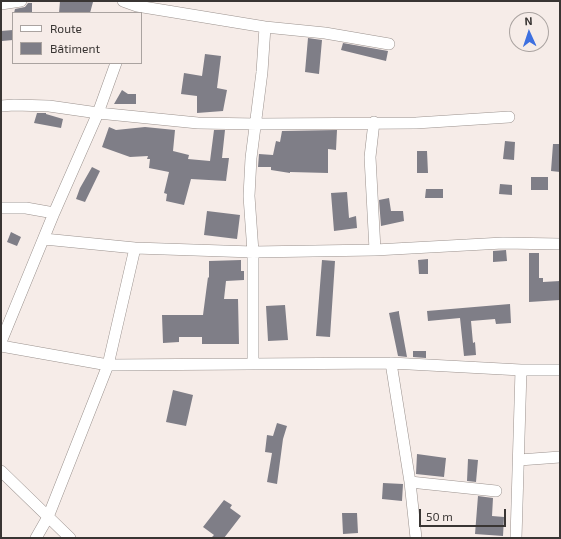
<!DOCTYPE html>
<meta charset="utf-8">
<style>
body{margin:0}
#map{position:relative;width:561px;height:539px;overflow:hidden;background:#f6ece8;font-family:"Exo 2",sans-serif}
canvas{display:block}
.frame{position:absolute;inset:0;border:2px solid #393533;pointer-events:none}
.legend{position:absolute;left:12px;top:12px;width:130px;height:52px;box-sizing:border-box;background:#f6ece8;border:1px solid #aaa3a0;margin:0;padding:5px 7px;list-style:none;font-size:12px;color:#393533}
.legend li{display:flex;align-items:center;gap:8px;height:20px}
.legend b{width:20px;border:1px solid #aaa3a0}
.north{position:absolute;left:509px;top:12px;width:40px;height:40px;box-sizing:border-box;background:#f6ece8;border:1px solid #aaa3a0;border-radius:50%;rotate:357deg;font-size:11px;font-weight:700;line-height:16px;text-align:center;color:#393533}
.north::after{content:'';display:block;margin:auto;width:14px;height:18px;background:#3e70e0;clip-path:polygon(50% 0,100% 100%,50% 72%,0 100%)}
.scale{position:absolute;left:419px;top:509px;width:87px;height:18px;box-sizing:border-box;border:2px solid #393533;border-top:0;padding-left:5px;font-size:12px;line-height:14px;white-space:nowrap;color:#393533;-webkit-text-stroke:3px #f6ece8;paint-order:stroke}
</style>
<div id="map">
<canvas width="561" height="539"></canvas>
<div class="frame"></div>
<ul class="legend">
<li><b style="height:5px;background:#fff"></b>Route</li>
<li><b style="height:11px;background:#7f7e87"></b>Bâtiment</li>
</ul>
<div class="north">N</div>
<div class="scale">50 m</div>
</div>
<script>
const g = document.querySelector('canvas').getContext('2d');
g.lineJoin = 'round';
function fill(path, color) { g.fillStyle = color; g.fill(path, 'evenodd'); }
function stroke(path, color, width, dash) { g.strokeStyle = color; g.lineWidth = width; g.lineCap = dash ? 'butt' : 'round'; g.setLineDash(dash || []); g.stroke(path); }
const building = new Path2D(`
 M60,1H80L93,2L90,13H59Z
 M28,3H32V13H14L15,9L25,7Z
 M13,30V40L2,41L1,31Z
 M308,38L322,40L319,74L305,72Z
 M343,43L388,51L386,61L341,50Z
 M205,54L221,56L217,88L227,90L223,111L197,113V96L181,94L184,73L202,76Z
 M122,90L128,94H136V104H114Z
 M37,113H46V114L63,119L61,128L34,123Z
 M109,127L116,130L145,127L175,130L173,151L189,155L188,159L210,161L214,130H225L222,158H229L226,181L191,179L184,205L166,201L167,194L164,193L169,172L149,168L150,159H147L148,156L130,157L102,147Z
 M337,130L336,150L328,149V173L290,172V173L271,170V167H258L259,154L273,155L276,141L280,142L282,131Z
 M505,141L515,142L514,160L503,159Z
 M553,144H560V172L551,171Z
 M417,151H427L428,173H417Z
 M92,167L100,171L85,202L76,199L80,188Z
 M531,177H548V190H531Z
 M500,184L512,185V195L499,194Z
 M426,189H443V198H425Z
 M347,192L349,218L356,216L357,228L334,231L331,193Z
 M389,198L391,211H403L404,221L381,226L379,200Z
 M207,211L240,215L237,239L204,235Z
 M11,232L21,237L17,246L7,242Z
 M506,250L507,261L493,262V251Z
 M529,253H539V278H543V282L560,281V300L529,302Z
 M428,259V274H419L418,260Z
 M241,260V271H244V280L226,281L224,299H238L239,344H202V337H179V342L163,343L162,315H203L208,277L209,278V261Z
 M322,260L335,261L330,337L316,336Z
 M510,304L511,323L496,324L495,319L471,321L473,343L475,342L476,355L464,356L460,318L428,321L427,311Z
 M285,305L288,340L268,341L266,306Z
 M399,311V313L407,357L398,356L389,313Z
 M413,351H426V358L413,357Z
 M173,390L193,395L186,426L166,422Z
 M277,423L287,426L283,439L277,484L267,482L272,453L265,452L267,435L273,436Z
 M417,454L446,458L444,477L416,474Z
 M468,459L478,460L476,482L467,481Z
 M383,483L403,484L402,501L382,499Z
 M478,496L493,498L492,516L504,517L503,536L475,534Z
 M224,500L232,505L230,508L241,516L224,538H211L214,535L203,527Z
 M342,513H357L358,533L343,534Z`);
const street = new Path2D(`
 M123,1L137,6L265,27L325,33L389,44
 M1,4L21,1
 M1,106L14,105L49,106L98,113L198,123L257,124L416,123L509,117
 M1,208H26L54,213
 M44,239L135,248L253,252L375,250L370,157L374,122
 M375,250L503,243L560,244
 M1,342L54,213L98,113L116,63
 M1,346L108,365L391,363L521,370H560
 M391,363L410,482L416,538
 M253,364V252L249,196L251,158L262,72L265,27
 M519,460L560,457
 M1,471L70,538
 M410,482L496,491
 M36,538L48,517L108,365L135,248
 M516,538L521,370`);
fill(building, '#7f7e87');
stroke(street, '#9b928e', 12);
stroke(street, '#fff', 11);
</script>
